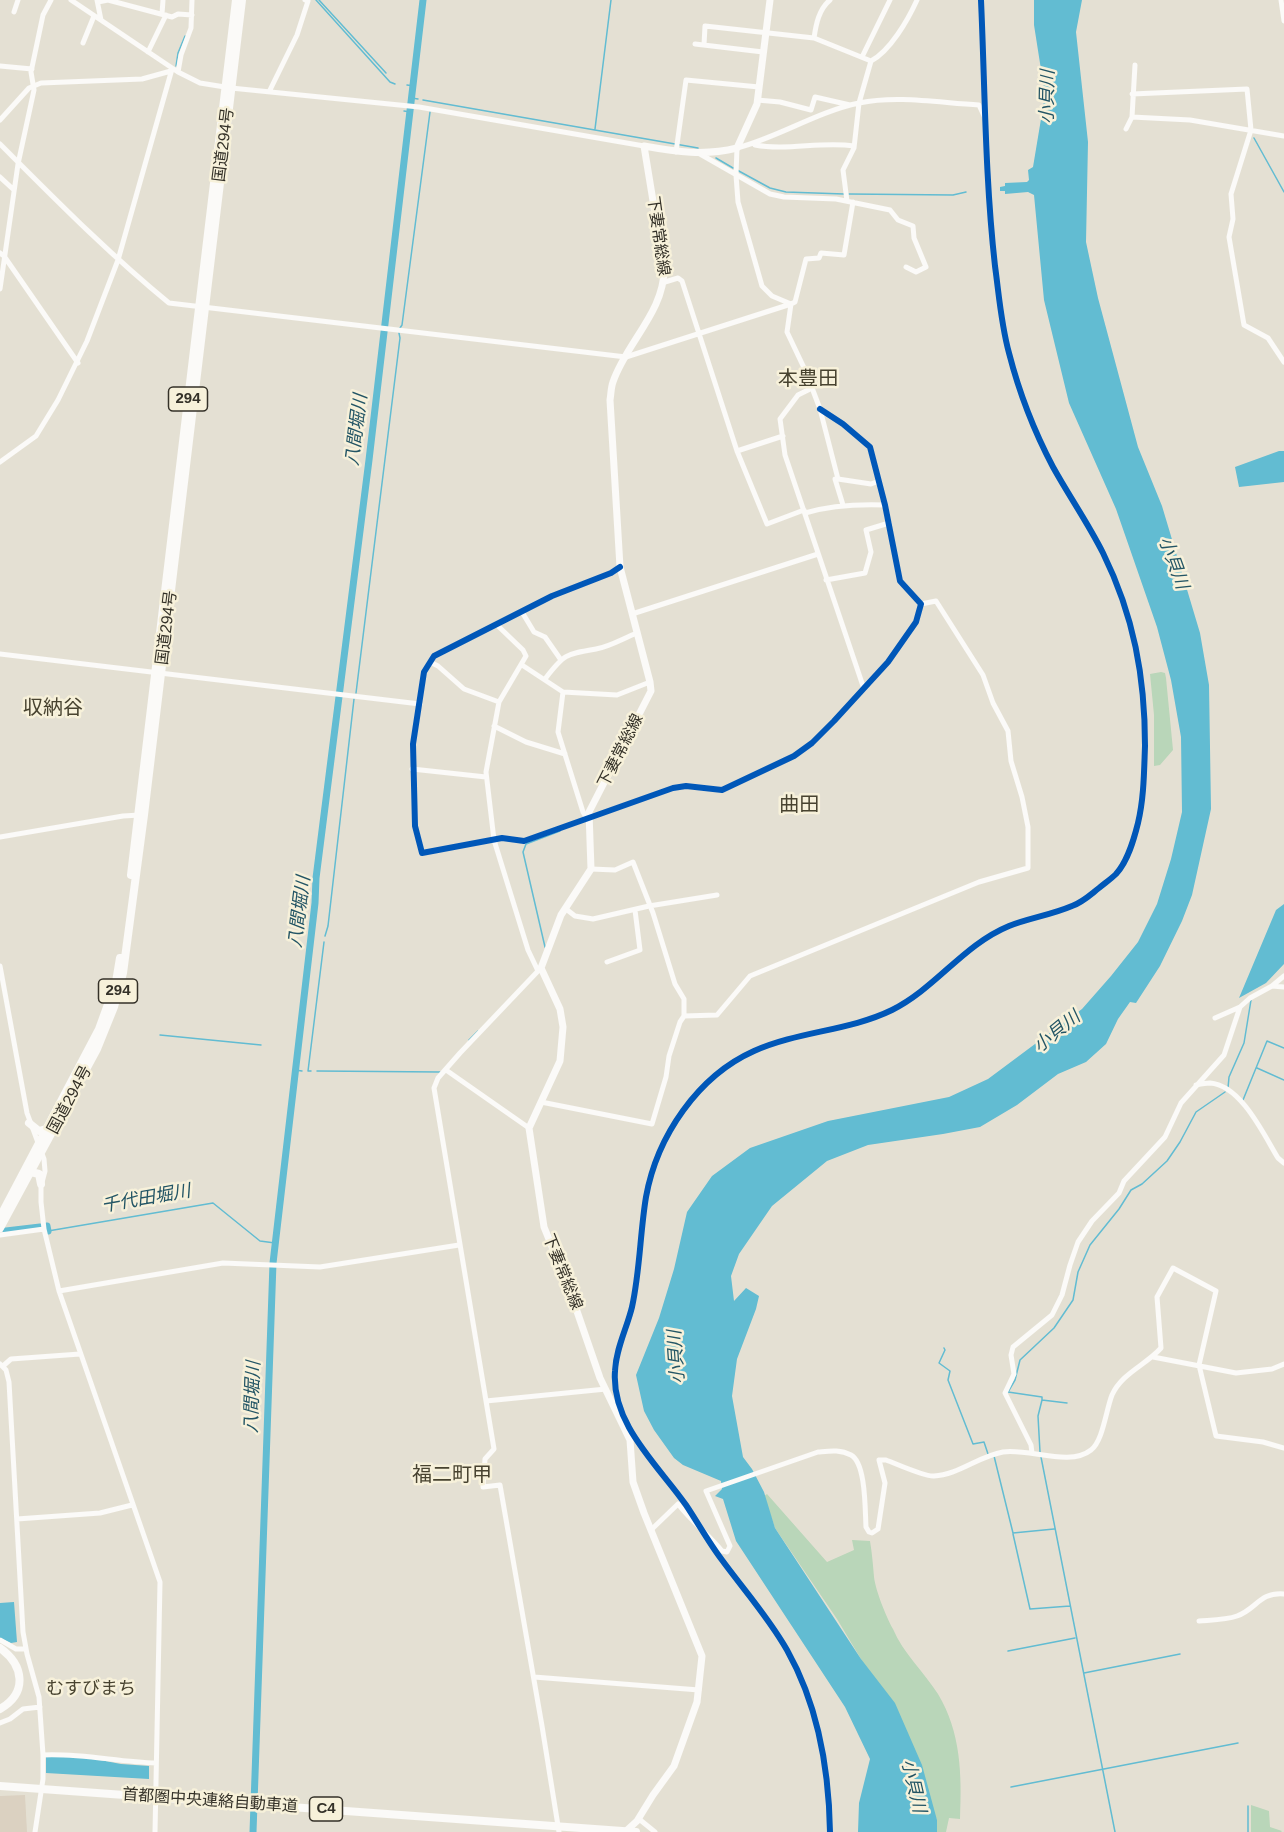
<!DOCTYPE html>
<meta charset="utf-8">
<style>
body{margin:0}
canvas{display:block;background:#e4e0d3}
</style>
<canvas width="1284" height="1832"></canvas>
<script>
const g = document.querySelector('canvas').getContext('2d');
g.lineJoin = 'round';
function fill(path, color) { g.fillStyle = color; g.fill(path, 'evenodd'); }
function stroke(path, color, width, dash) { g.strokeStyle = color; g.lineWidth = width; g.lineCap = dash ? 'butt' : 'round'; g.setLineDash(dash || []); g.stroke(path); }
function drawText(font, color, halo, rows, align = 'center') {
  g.font = font + ' Helvetica,"Noto Sans JP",sans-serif'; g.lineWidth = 5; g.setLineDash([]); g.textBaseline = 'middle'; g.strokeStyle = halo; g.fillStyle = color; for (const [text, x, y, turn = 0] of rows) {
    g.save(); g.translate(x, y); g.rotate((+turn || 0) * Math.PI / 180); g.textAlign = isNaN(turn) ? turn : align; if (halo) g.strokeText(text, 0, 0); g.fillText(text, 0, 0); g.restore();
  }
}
const commercial = new Path2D(`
 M25,1795L27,1832H0V1796Z`);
const green = new Path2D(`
 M1161,672L1165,673L1166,678L1173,750L1160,765L1154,766V715L1150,674Z
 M767,1494L827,1562L854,1550L852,1540L870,1541C872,1553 873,1565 874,1577C876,1592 886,1616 893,1629C903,1653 924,1672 938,1694C961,1732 962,1775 960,1819L949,1818L946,1832H937V1820L861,1659L837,1619L775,1528L764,1496Z
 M1251,1805L1269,1811L1270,1827L1282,1831L1281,1832H1251Z`);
const water = new Path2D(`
 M1034,0H1082L1076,32L1088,142L1086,242L1098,298L1138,447L1162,506L1200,633L1209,685L1211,809L1192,895L1182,921L1160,966L1136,1003L1130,1002L1118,1019L1106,1044L1086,1062L1058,1074L1017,1105L980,1127L943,1134L868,1145L827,1161L772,1206L739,1254L731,1276L734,1301L746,1288L759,1296L756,1309L737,1359L732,1396L743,1457L752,1469L764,1492L775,1528L861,1659L895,1703L922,1765L937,1820V1832H858L859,1803L870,1759L845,1707L736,1541L723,1499L715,1496L722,1489L721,1481L683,1465L674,1458L654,1430L644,1411L636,1375L659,1318L674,1269L687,1212L712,1176L750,1148L828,1121L949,1097L988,1079L1082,1009L1111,976L1138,942L1157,904L1171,859L1182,812L1181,737L1171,680L1157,627L1116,509L1069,403L1044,300L1034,195L1028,192L1005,194V191H1000V187L1005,186V183L1027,182L1029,180L1028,170L1033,167L1045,95L1034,25Z
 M1279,451H1284V482L1239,487L1235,467Z
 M1284,904V964L1266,983L1239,998L1276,910Z
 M14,1602L17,1642L11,1643L0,1638V1603Z
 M46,1757H84L121,1764L149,1766V1779L46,1773Z`);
const stream = new Path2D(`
 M316,0L390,82L395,84
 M319,0L386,73
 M176,66L178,53L185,36
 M407,85L414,86
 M412,98L418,99
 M423,100L698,148
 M404,111L410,112
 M595,129L611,0
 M1254,138L1284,192
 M716,158L733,168
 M737,170L770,188L786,192L844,194
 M849,194L953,195L966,192
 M400,328L402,325L430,112
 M356,693L400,338L399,333
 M325,936L328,926L354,699
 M545,947L523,852L526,844L560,831
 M160,1035L261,1045
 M469,1040L478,1031
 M1257,1068L1284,1080
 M295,1070L302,1071
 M311,1071H308L324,942
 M317,1071L440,1072
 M1228,1088L1229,1077L1244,1043L1251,1000
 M1243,1100L1267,1041L1284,1048
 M48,1231L213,1203L260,1241L275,1243
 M944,1348L945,1350L939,1363L950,1371L948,1380L973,1444L984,1442L988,1454
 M1042,1400V1397L1008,1392L1015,1380L1020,1360L1054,1328L1073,1300L1078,1272L1090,1245L1119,1209L1131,1190L1142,1184L1167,1161L1180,1142L1196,1112L1225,1092
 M1040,1452L1038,1416L1042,1400L1067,1403
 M994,1456L1013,1533L1054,1529
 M1041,1457L1115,1832
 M1013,1534L1030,1609L1070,1606
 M1008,1651L1075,1638
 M1084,1673L1180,1654
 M1011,1787L1238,1743
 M1248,1806V1832`);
const river = new Path2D(`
 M47,1226L48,1231
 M6,1231L40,1227
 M253,1832L273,1263L315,903L316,878L369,460L423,0`);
const minor = new Path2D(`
 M71,0L178,72L200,83L231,88L419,107L644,146
 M97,0L101,20
 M1281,0L1284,21
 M98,2L108,0L172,17L178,14L192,15
 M14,12L18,0
 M162,14L163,0
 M814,38C816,24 819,9 830,0
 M83,43L94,16
 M695,44L763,52
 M704,45L705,26L814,38L871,61
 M148,52L166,15
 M862,57L890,0
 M0,66L32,69
 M178,72L181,55L191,28L192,0
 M269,92L297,35L308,1L305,0
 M1132,94L1247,89L1251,130L1231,194L1233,219L1229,237L1244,325L1268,338L1284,362
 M757,100L780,102L811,110L815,97L850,105
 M1132,117L1190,120L1284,136
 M0,120L29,88L41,83L142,79L171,71
 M1126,129L1132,117L1135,65
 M0,144C55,199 109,254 169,303L626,357L791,304
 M755,145C787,151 822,141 854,146
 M676,152L686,80L759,87
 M700,154L770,194L784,197L836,199L890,210L898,220L913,226L914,238L926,267L916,272L906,267
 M0,177L14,190
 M847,201L843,170L854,148L859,103L871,61C890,51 908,20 917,0
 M853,202L844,255L821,253L819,258L806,259L795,302L791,304L787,332L806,372L820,409L838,479L871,484L879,481
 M0,253L4,256L78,363
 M665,282L678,278L682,281L737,451L767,524L804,510
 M0,289L18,164L34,90L31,72L43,15L51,0
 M791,304L772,296L762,286L738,202L736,175L737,148C779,137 816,112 859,103C898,95 940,103 979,105L985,118
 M812,388L798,395L780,419L785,455L864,689
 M737,451L783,436
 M0,462L36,436L58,400L87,341L118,260L172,69
 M838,479H835L843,505
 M805,513C832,505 857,504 885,505
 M620,567L611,573L552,596L434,656L424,672L413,744L415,826L422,853L502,838L524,841L673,788L686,786L722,790L794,756L812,743L834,721L888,662L916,622L921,604L900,581L885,505L870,447L843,424L820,409
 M826,580L865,573L871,552L866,530L889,523
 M522,612L534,632L545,637L561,660
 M632,614L818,554
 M497,625L523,650L526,656L499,702L486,772L494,840L528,950L538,971
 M0,654L420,704
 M430,662L438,666L464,689L499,702
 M522,665L563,692L617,695L650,682
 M545,679C564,654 566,654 596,649C609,647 624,638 637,633
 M563,692L558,732L583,812L587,818
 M494,726L526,742L565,754
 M412,769L486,777
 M0,837L123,816L140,815
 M566,909L575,916L593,919L649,906L717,895
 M607,962L640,950L635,910
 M0,966L27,1113L44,1159L45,1171L41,1186V1202L44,1229L59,1291L160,1582L155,1832
 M541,970L538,971L460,1053L438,1078L434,1088L494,1449L485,1459L483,1487L500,1485L542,1726L559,1832
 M1272,986L1284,987
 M684,1016L717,1015L750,976L979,882L1028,868V827L1022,797L1011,761L1008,731L993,703L983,675L936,601L921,604
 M1215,1018L1240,1007L1250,998L1272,986L1284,976
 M446,1070L529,1128
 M1196,1085C1201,1084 1206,1083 1210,1083C1241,1085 1264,1135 1278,1158L1284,1163
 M541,1102L652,1124L666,1077L669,1056L680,1022L684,1016V999L675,984L653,913L633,862L615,870L591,869
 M0,1235L44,1229
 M59,1291L223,1263L320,1267L459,1245
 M1153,1357L1236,1373L1272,1369L1284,1364
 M0,1364L6,1370L9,1382L23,1632L27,1654L39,1697L43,1755V1779L35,1832
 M3,1366L11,1359L80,1354
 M486,1401L606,1389
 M1032,1453L1031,1445L1005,1393L1014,1374L1011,1355L1013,1347L1052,1315L1062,1295L1070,1265L1078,1242L1092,1221L1119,1193L1124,1181L1165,1137L1181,1103L1224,1055L1240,1007
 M17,1519L100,1513L132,1505
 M652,1529L678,1504C692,1522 708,1534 722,1551L727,1552L730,1546L706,1491L818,1452C829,1451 840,1449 851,1455C866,1463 865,1510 866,1527L869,1532L872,1533L878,1529L885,1483L879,1460H886C897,1464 925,1477 934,1476C958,1475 979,1456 1003,1452C1029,1448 1070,1467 1091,1450C1103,1441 1106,1410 1112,1395C1122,1373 1146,1365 1161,1348L1157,1297L1173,1268L1216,1291L1199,1365L1216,1436L1263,1442L1284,1448
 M1199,1621C1211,1620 1226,1620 1237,1616C1257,1609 1259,1592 1284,1594
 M0,1640L16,1649H26
 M534,1677L699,1690
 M0,1723L10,1719L23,1709L40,1707
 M43,1755C81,1753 118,1762 156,1763
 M639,1819L655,1832`);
const major = new Path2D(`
 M625,1832L637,1821L653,1795L674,1766L697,1702L702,1656L644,1513L633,1482L630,1440L600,1378L570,1291L544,1227L529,1128L560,1061L563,1027L560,1009L541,968L561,915L591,869L589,812L651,691L650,682L620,567L610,400C611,394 611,387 613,382C626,343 665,311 664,268L644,146C677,152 705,156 737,148L757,104L770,0`);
const highway = new Path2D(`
 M131,875L236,0
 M29,1123L39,1131L46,1129
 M31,1172L39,1174L41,1184
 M0,1217L99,1029L116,982L120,958
 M0,1228L97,1049L114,1007L123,973L144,815L242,0
 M0,1648C24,1665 28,1693 0,1709
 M0,1786L636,1832`);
const cycleway = new Path2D(`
 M620,567L611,573L552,596L434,656L424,672L413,744L415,826L422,853L502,838L524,841L673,788L686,786L722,790L794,756L812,743L834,721L888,662L916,622L921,604L900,581L885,505L870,447L843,424L820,409
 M830,1832C829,1770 818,1705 787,1650C769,1618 744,1590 722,1560C709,1543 698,1523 686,1505C658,1465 611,1424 615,1371C616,1348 627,1328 632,1307C640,1271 640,1233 646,1197C657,1136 698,1076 754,1051C799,1031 849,1031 892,1010C936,988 963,945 1009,926C1029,918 1051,915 1072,906C1083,902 1090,895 1099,888C1105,883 1111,879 1116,874C1128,861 1134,839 1138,823C1144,798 1144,772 1145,746C1145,677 1134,616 1103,553C1088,523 1069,496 1053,467C1034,431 1019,392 1009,353C1001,324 999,295 995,266C985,177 985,89 981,0`);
const shields = [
 [188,399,39],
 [118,991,39],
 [326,1809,33]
];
const shieldNames = [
 ["294",188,399],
 ["294",118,991],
 ["C4",326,1809]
];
const streetNames = [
 ["国道294号",224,145,-83],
 ["下妻常総線",658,236,82],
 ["国道294号",167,628,-83],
 ["下妻常総線",621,751,-63],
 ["国道294号",70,1100,-62],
 ["下妻常総線",562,1272,68],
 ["首都圏中央連絡自動車道",210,1801,4]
];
const waterNames = [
 ["小貝川",1048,97,-89],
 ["八間堀川",357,430,-83],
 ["小貝川",1173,563,70],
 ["八間堀川",300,912,-83],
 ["小貝川",1057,1032,-39],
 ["千代田堀川",146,1199,-10],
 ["小貝川",677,1357,-94],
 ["八間堀川",253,1397,-88],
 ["小貝川",913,1786,77]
];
const neighbourhoodNames = [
 ["むすびまち",91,1689]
];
const quarterNames = [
 ["本豊田",808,379],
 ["収納谷",53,708],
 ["曲田",799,805],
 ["福二町甲",452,1475]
];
fill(commercial, '#dbd1c1');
fill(green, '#b9d6b9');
fill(water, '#62bcd2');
stroke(stream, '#62bcd2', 1.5);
stroke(river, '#62bcd2', 7);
stroke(minor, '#fbfaf8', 5);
stroke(major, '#fbfaf8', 7);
stroke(highway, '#fbfaf8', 8);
stroke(cycleway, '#0057b8', 6);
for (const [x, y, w] of shields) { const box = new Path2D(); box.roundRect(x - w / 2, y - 12, w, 24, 4.5); g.fillStyle = '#f7f1da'; g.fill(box); stroke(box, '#343128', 1.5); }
drawText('bold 15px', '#343128', null, shieldNames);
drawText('16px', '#343128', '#f7f1da', streetNames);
drawText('italic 18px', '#235565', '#f7f1da', waterNames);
drawText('18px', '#484330', '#f7f1da', neighbourhoodNames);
drawText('20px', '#484330', '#f7f1da', quarterNames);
</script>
